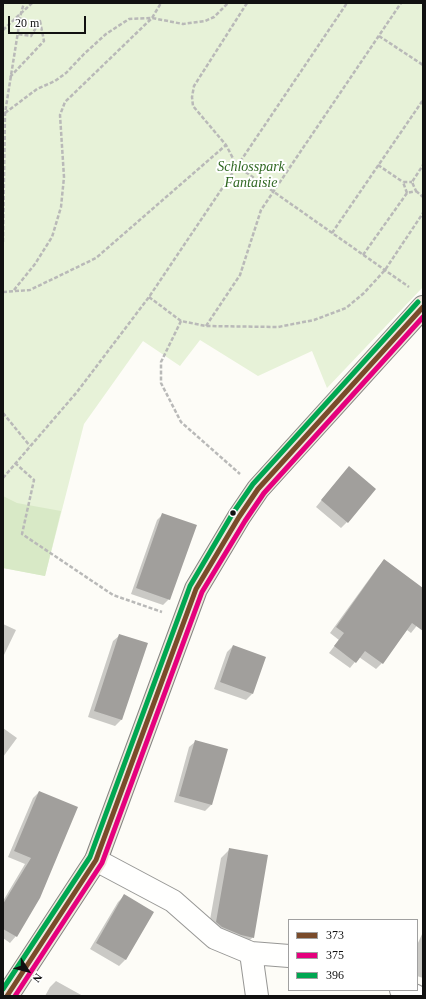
<!DOCTYPE html>
<style>
body{margin:0}
#map{position:relative;width:426px;height:999px;overflow:hidden;background:#fdfcf7;font-family:"Times New Roman",serif}
canvas{display:block}
.frame{position:absolute;inset:0;border:4px solid #111;pointer-events:none}
.legend{position:absolute;left:288px;top:919px;width:130px;height:72px;box-sizing:border-box;background:#fff;border:1px solid #a0a0a0;margin:0;padding:5px 7px;list-style:none;font-size:12px;color:#111}
.legend li{display:flex;align-items:center;gap:8px;height:20px}
.legend b{width:20px;border:1px solid #a0a0a0}
.north{position:absolute;left:8px;top:951px;width:40px;height:40px;-webkit-text-stroke:3px #fff;paint-order:stroke;rotate:126deg;font-size:11px;font-weight:700;line-height:16px;text-align:center;color:#111}
.north::after{content:'';display:block;margin:auto;width:14px;height:18px;background:#111;clip-path:polygon(50% 0,100% 100%,50% 72%,0 100%)}
.scale{position:absolute;left:8px;top:16px;width:78px;height:18px;box-sizing:border-box;border:2px solid #111;border-top:0;padding-left:5px;font-size:12px;line-height:14px;white-space:nowrap;color:#111;-webkit-text-stroke:3px #fff;paint-order:stroke}
</style>
<div id="map">
<canvas width="426" height="999"></canvas>
<div class="frame"></div>
<ul class="legend">
<li><b style="height:5px;background:#7a4b2a"></b>373</li>
<li><b style="height:5px;background:#e5007d"></b>375</li>
<li><b style="height:5px;background:#00a651"></b>396</li>
</ul>
<div class="north">N</div>
<div class="scale">20 m</div>
</div>
<script>
const g = document.querySelector('canvas').getContext('2d');
g.lineJoin = 'round';
function fill(path, color) { g.fillStyle = color; g.fill(path, 'evenodd'); }
function stroke(path, color, width, dash) { g.strokeStyle = color; g.lineWidth = width; g.lineCap = dash ? 'butt' : 'round'; g.setLineDash(dash || []); g.stroke(path); }
function drawText(font, color, halo, rows, align = 'center') {
  g.font = font + ' "Times New Roman",serif'; g.lineWidth = 4; g.setLineDash([]); g.textBaseline = 'middle'; g.strokeStyle = halo; g.fillStyle = color; for (const [text, x, y, turn = 0] of rows) {
    g.save(); g.translate(x, y); g.rotate((+turn || 0) * Math.PI / 180); g.textAlign = isNaN(turn) ? turn : align; if (halo) g.strokeText(text, 0, 0); g.fillText(text, 0, 0); g.restore();
  }
}
const green = new Path2D(`
 M3,3H423V287L327,388L312,351L258,376L200,340L180,366L143,341L84,424L45,576L3,568Z`);
const forest = new Path2D(`
 M3,496L17,503L61,511L45,576L3,568Z`);
const shadow = new Path2D(`
 M343,474L347,522L341,528L316,507Z
 M163,514L169,599L163,605L131,594L157,520Z
 M384,561L423,589V618L411,633L407,630L382,663L376,669L359,657L350,668L329,653L339,640L330,633L378,567Z
 M3,624L16,630L3,657Z
 M120,635L121,720L115,726L88,717L113,641Z
 M233,646L252,694L246,700L214,689L227,652Z
 M3,728L17,738L3,757Z
 M196,741L211,805L205,811L174,802L189,747Z
 M39,792L77,808L16,936L10,943L3,938V901L25,864L8,857L33,798Z
 M230,849L253,937L244,946L208,931L221,858Z
 M124,896L153,912L125,960L119,966L90,949L118,902Z
 M423,932V978L417,976V945Z
 M56,981L83,996H45L50,987Z`);
const building = new Path2D(`
 M349,466L376,489L348,523L321,500Z
 M162,513L197,525L170,600L136,588Z
 M384,559L423,588V631L412,623L383,664L365,651L356,663L334,646L344,633L336,627Z
 M119,634L148,643L122,720L94,711Z
 M233,645L266,657L253,694L220,682Z
 M195,740L228,749L212,805L179,796Z
 M39,791L78,807L40,898L17,937L3,929V904L31,858L14,851Z
 M229,848L268,855L254,938L241,935L222,927L216,922Z
 M124,894L154,912L126,960L96,943Z`);
const path = new Path2D(`
 M247,3L194,86L192,97L193,106L226,145L237,166L409,287
 M3,30L32,3
 M379,36L423,65
 M10,77L44,41L40,21L31,36L18,34
 M5,113L37,89L55,81L66,73L84,54L106,34L129,19L152,18L183,24L205,21L214,17L228,3
 M378,165L403,182
 M416,191L423,197
 M407,193L403,182H412
 M332,233L423,100
 M3,242L5,113L21,13L24,3
 M363,255L407,193L416,191L412,182L423,165
 M14,290L35,264L52,237L61,207L64,177L60,115L65,102L152,18L161,3
 M3,292L30,290L96,258L226,145
 M149,297L181,321L206,326L278,327L314,320L346,308L364,293L385,270L423,213
 M181,321L161,362V383L181,422L240,474
 M206,326L240,275L261,210L401,3
 M3,413L30,446
 M15,463L34,480L22,534L113,595L162,612
 M3,478L77,392L149,297L347,3`);
const minor = new Path2D(`
 M96,860L173,901L215,938L251,953L289,956
 M251,953L257,996
 M401,990L416,996`);
const primary = new Path2D(`
 M7,996L96,860L196,589L239,517L258,489L423,307`);
const bus1 = new Path2D(`
 M7,996L96,860L196,589L239,517L258,489L423,307`);
const bus2 = new Path2D(`
 M15,996L102,863L202,592L245,521L264,493L423,317`);
const bus3 = new Path2D(`
 M3,989L90,857L190,586L233,513L253,484L418,302`);
const markers = [
 [233,513,3.5,"#111"]
];
const parkNames = [
 ["Schlosspark",251,167],
 ["Fantaisie",251,183]
];
fill(green, '#e7f2d8');
fill(forest, '#d8e9c6');
fill(shadow, '#0003');
fill(building, '#a19f9c');
stroke(minor, '#979795', 24);
stroke(primary, '#858482', 24);
stroke(path, '#b9b9b8', 2.5, [4, 2]);
stroke(minor, '#fffffe', 22);
stroke(primary, '#ede8dc', 22);
stroke(bus1, '#7a4b2a', 5);
stroke(bus2, '#e5007d', 5);
stroke(bus3, '#00a651', 5);
for (const [x, y, r, color] of markers) { const dot = new Path2D(); dot.arc(x, y, r, 0, 2 * Math.PI); g.fillStyle = color; g.fill(dot); stroke(dot, '#fff', 1.5); }
drawText('italic 14px', '#306822', '#fff', parkNames);
</script>
